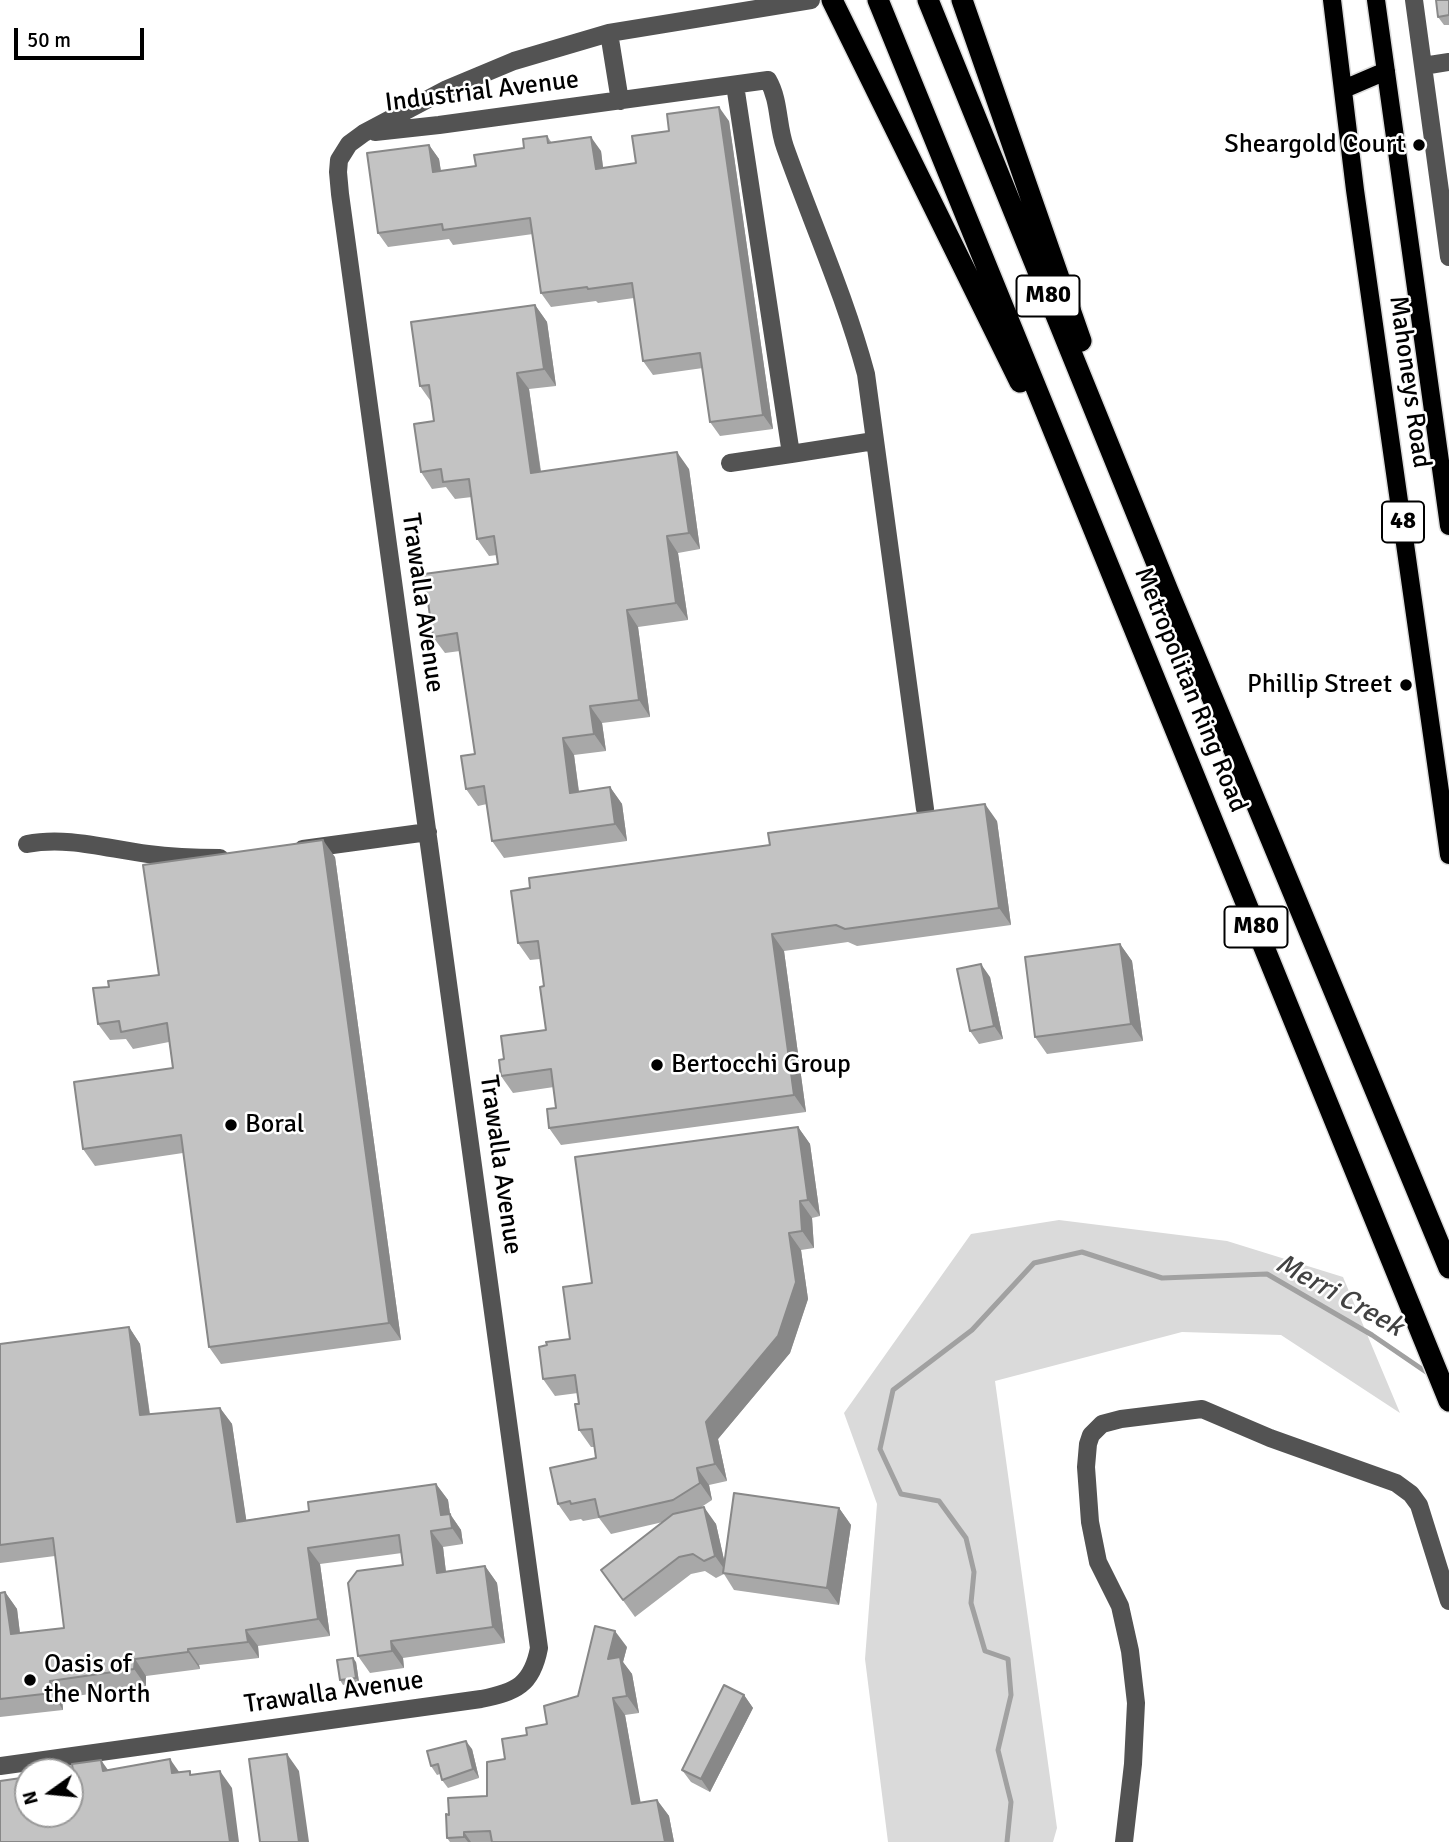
<!DOCTYPE html>
<style>
body{margin:0}
#map{position:relative;width:1449px;height:1842px;overflow:hidden;background:#fff;font-family:Signika,sans-serif}
canvas{display:block}
.north{position:absolute;left:14px;top:1758px;width:70px;height:70px;box-sizing:border-box;background:#fff;border:2px solid #999;border-radius:50%;rotate:255deg;font-size:19px;font-weight:700;line-height:28px;text-align:center;color:#000}
.north::after{content:'';display:block;margin:auto;width:24px;height:32px;background:#000;clip-path:polygon(50% 0,100% 100%,50% 72%,0 100%)}
.scale{position:absolute;left:14px;top:28px;width:130px;height:32px;box-sizing:border-box;border:4px solid #000;border-top:0;padding-left:9px;font-size:21px;line-height:24px;white-space:nowrap;color:#000;-webkit-text-stroke:5px #fff;paint-order:stroke}
</style>
<div id="map">
<canvas width="1449" height="1842"></canvas>
<div class="north">N</div>
<div class="scale">50 m</div>
</div>
<script>
const g = document.querySelector('canvas').getContext('2d');
g.lineJoin = 'round';
function fill(path, color) { g.fillStyle = color; g.fill(path, 'evenodd'); }
function stroke(path, color, width, dash) { g.strokeStyle = color; g.lineWidth = width; g.lineCap = dash ? 'butt' : 'round'; g.setLineDash(dash || []); g.stroke(path); }
function drawText(font, color, halo, rows, align = 'center') {
  g.font = font + ' Signika,sans-serif'; g.lineWidth = 5; g.setLineDash([]); g.textBaseline = 'middle'; g.strokeStyle = halo; g.fillStyle = color; for (const [text, x, y, turn = 0] of rows) {
    g.save(); g.translate(x, y); g.rotate((+turn || 0) * Math.PI / 180); g.textAlign = isNaN(turn) ? turn : align; if (halo) g.strokeText(text, 0, 0); g.fillText(text, 0, 0); g.restore();
  }
}
const green = new Path2D(`
 M1059,1220L1227,1241L1343,1277L1400,1413L1281,1335L1182,1332L995,1381L1057,1828L1053,1842H888L865,1659L877,1504L844,1413L971,1234Z`);
const stream = new Path2D(`
 M1007,1842L1011,1802L998,1750L1011,1695L1008,1659L985,1651L971,1603L974,1572L966,1538L939,1501L901,1494L880,1449L893,1390L972,1330L1034,1263L1082,1252L1162,1278L1267,1274L1372,1335L1432,1376`);
const minor = new Path2D(`
 M1414,0L1449,257
 M609,33L620,101
 M1423,66L1449,62
 M735,85L791,454L874,441
 M375,132L439,125L768,80C780,101 777,125 785,147C812,223 845,296 866,374L925,809
 M730,463L791,454
 M27,844C67,836 108,849 148,854C171,857 196,858 220,858
 M303,849L428,832
 M0,1766L481,1699C516,1692 532,1685 539,1648L340,194L338,172L339,160L349,144L364,133L447,89L514,61L609,33L811,0
 M1124,1842L1133,1764L1136,1703L1130,1651L1120,1606L1098,1562L1090,1522L1086,1467L1088,1444L1091,1435L1102,1424L1121,1419L1202,1409L1270,1438L1396,1483L1411,1494L1419,1505L1449,1601`);
const major = new Path2D(`
 M1332,0L1355,190L1449,855
 M1376,0L1449,526
 M1344,89L1386,71`);
const highway = new Path2D(`
 M832,0L1020,382
 M878,0L1449,1401
 M928,0L1168,591L1449,1268
 M962,0L1081,341`);
const wall = new Path2D(`
 M1449,0V25H1444L1438,17Z
 M729,121L773,429L720,436L710,422L703,368L653,375L643,361L634,298L598,303L596,301L551,307L541,293L533,234L453,245L449,239L388,247L378,233L429,145L439,159L441,171L476,166L524,148L547,136L552,143L601,151L603,168L636,163L669,131Z
 M535,305L547,322L556,386L529,389L541,471L689,469L700,549L678,553L688,620L638,627L650,717L602,723L606,751L574,755L579,791L610,787L622,804L627,841L504,858L492,841L487,804L478,806L466,789L475,754L460,651L445,653L433,637L498,564L497,555L489,556L477,539L472,497L455,499L446,487L432,489L421,472L434,421L432,403L420,386Z
 M997,821L1011,925L857,946L848,942L784,951L806,1112L561,1145L549,1128L556,1108L554,1087L513,1093L501,1076L504,1059L546,1030L544,986L540,959L530,960L518,943Z
 M335,857L401,1340L221,1364L209,1347L183,1153L95,1166L83,1149L173,1068L169,1042L133,1049L126,1039L110,1040L98,1024L109,987L159,975Z
 M1120,944L1132,961L1143,1041L1047,1054L1035,1037Z
 M990,977L1003,1039L979,1044L970,1031Z
 M798,1127L810,1144L820,1216L812,1218L814,1248L801,1250L808,1299L790,1353L718,1439L727,1481L709,1485L712,1500L700,1508L716,1524L724,1560L839,1508L851,1525L839,1605L734,1590L724,1574L716,1578L705,1571L691,1574L635,1617L601,1570L663,1522L611,1534L599,1518L583,1521L581,1519L570,1521L558,1504L596,1458L594,1447H591L579,1430V1404L578,1393L555,1396L543,1379L547,1345L570,1339L592,1283Z
 M129,1327L140,1344L150,1414L220,1408L232,1424L246,1520L309,1511L436,1484L448,1500L450,1514L461,1530L463,1544L443,1547L446,1572L485,1566L497,1583L505,1643L403,1658L404,1668L370,1673L358,1656L403,1565L402,1553L320,1564L330,1636L258,1646L259,1658L199,1665L200,1669L146,1676V1686L62,1698L63,1710L0,1717V1593L5,1592L17,1609L20,1633L64,1628L55,1556L0,1563V1344Z
 M627,1647L623,1662L632,1674L639,1713L625,1715L640,1803L657,1800L669,1816L674,1842H450L447,1838L449,1815L487,1796L505,1759L527,1735L547,1724L578,1696Z
 M356,1662L359,1682L343,1685L340,1680Z
 M744,1695L753,1708L710,1792L691,1782L682,1770Z
 M472,1749L479,1778L448,1788L442,1780L440,1774L437,1775L431,1766Z`);
const shadedWall = new Path2D(`
 M719,107L729,121L773,429L763,415Z
 M591,137L601,151L605,183L596,169Z
 M429,145L439,159L443,186L433,172Z
 M535,305L547,322L556,386L544,369Z
 M517,373L529,389L543,489L531,473Z
 M677,452L689,469L700,549L689,533Z
 M667,536L678,553L688,620L676,603Z
 M627,610L638,627L650,717L639,700Z
 M590,706L602,723L606,751L594,734Z
 M563,738L574,755L581,809L570,793Z
 M610,787L622,804L627,841L615,824Z
 M985,804L997,821L1011,925L999,908Z
 M323,840L335,857L401,1340L389,1323Z
 M772,934L784,951L806,1112L794,1095Z
 M1120,944L1132,961L1143,1041L1131,1024Z
 M981,964L990,977L1003,1039L994,1026Z
 M798,1127L810,1144L820,1216L808,1200Z
 M800,1201L812,1218L814,1248L802,1231Z
 M789,1233L801,1250L808,1299L790,1353L718,1439L727,1481L715,1464L706,1422Z
 M129,1327L140,1344L152,1432L140,1415Z
 M220,1408L232,1424L249,1538L237,1522Z
 M697,1468L709,1485L712,1500L700,1483Z
 M436,1484L448,1500L450,1514L461,1530L463,1544L452,1528L441,1515Z
 M704,1507L716,1524L727,1573L715,1556Z
 M839,1508L851,1525L839,1605L827,1588Z
 M431,1531L443,1547L448,1590L437,1573Z
 M308,1548L320,1564L330,1636L318,1619Z
 M485,1566L497,1583L505,1643L493,1627Z
 M5,1592L17,1609L22,1651L11,1634Z
 M246,1630L258,1646L259,1658L248,1642Z
 M615,1631L627,1647L623,1662L632,1674L639,1713L627,1696L608,1659Z
 M391,1641L403,1658L404,1668L392,1651Z
 M188,1649L199,1665L200,1669L188,1652Z
 M353,1658L356,1662L359,1682L356,1678Z
 M135,1659L146,1676V1686L134,1669Z
 M50,1681L62,1698L63,1710L52,1693Z
 M744,1695L753,1708L710,1792L701,1779Z
 M613,1698L625,1715L644,1821L632,1804Z
 M466,1741L472,1749L479,1778L473,1769Z
 M287,1754L299,1771L309,1842H299Z
 M170,1759L182,1776L172,1773Z
 M101,1760L113,1777L103,1771Z
 M220,1771L232,1788L239,1842H230Z
 M657,1800L669,1816L674,1842H665Z
 M464,1832L471,1842H468L464,1837Z`);
const building = new Path2D(`
 M1436,0H1449V15L1438,17Z
 M719,107L763,415L710,422L700,353L643,361L632,283L588,289L587,287L541,293L530,218L443,230L442,224L378,233L367,153L429,145L433,172L476,166L474,155L524,148L523,139L547,136L548,143L591,137L596,169L636,163L632,136L669,131L667,114Z
 M535,305L544,369L517,373L531,473L677,452L689,533L667,536L676,603L627,610L639,700L590,706L594,734L563,738L570,793L610,787L615,824L492,841L484,786L466,789L461,756L475,754L457,633L433,637L424,574L498,564L494,536L477,539L469,479L443,482L441,469L421,472L414,424L434,421L429,385L420,386L411,322Z
 M985,804L999,908L845,929L836,925L772,934L794,1095L549,1128L547,1109L556,1108L551,1069L501,1076L499,1060L504,1059L501,1036L546,1030L540,987L544,986L538,941L518,943L511,891L530,888L529,878L770,845L768,833Z
 M323,840L389,1323L209,1347L181,1135L83,1149L74,1082L173,1068L167,1023L121,1032L119,1021L98,1024L93,988L109,987L108,981L159,975L143,865Z
 M1120,944L1131,1024L1035,1037L1025,957Z
 M981,964L994,1026L970,1031L957,969Z
 M798,1127L808,1200L800,1201L802,1231L789,1233L796,1282L778,1336L706,1422L715,1464L697,1468L700,1483L673,1500L599,1517L595,1499L571,1504L570,1501L558,1504L550,1468L596,1458L592,1429L579,1430L575,1404H579L575,1375L543,1379L539,1347L547,1345L546,1342L570,1339L563,1287L592,1283L575,1157Z
 M129,1327L140,1415L220,1408L237,1522L309,1511L308,1502L436,1484L441,1515L450,1514L452,1528L431,1531L437,1573L485,1566L493,1627L391,1641L392,1651L358,1656L348,1583L357,1571L403,1565L399,1535L308,1548L318,1619L246,1630L248,1642L188,1649V1652L135,1659L134,1669L50,1681L52,1693L0,1699V1593L5,1592L11,1634L64,1628L53,1538L0,1545V1344Z
 M734,1493L839,1508L827,1588L723,1573Z
 M704,1507L715,1556L704,1561L693,1554L679,1557L623,1600L601,1570L673,1514Z
 M595,1626L615,1631L608,1659L620,1657L627,1696L613,1698L632,1804L657,1800L665,1842H492L490,1831L464,1832V1837L447,1838L446,1814L449,1815L448,1798L487,1796V1762L505,1759L502,1739L527,1735L526,1728L547,1724L544,1706L578,1696Z
 M353,1658L356,1678L340,1680L337,1660Z
 M724,1685L744,1695L701,1779L682,1770Z
 M466,1741L473,1769L442,1780L438,1764L431,1766L427,1751Z
 M287,1754L299,1842H260L249,1759Z
 M170,1759L172,1773L190,1771V1775L220,1771L230,1842H0V1781L28,1777V1814H70V1772H63L73,1771L72,1764L101,1760L103,1771Z`);
const markers = [
 [1419,145,7,"#000"],
 [1406,685,7,"#000"],
 [657,1065,7,"#000"],
 [231,1125,7,"#000"],
 [30,1680,7,"#000"]
];
const shields = [
 [1048,296,63],
 [1403,522,42],
 [1256,927,63]
];
const shieldNames = [
 ["M80",1048,296],
 ["48",1403,522],
 ["M80",1256,927]
];
const streetNames = [
 ["Industrial Avenue",482,92,-7],
 ["Mahoneys Road",1409,382,82],
 ["Trawalla Avenue",422,603,82],
 ["Metropolitan Ring Road",1190,690,68],
 ["Trawalla Avenue",500,1165,82],
 ["Trawalla Avenue",334,1693,-8]
];
const poiNames = [
 ["Sheargold Court",1405,145,"right"],
 ["Phillip Street",1392,685,"right"],
 ["Bertocchi Group",671,1065],
 ["Boral",245,1125],
 ["Oasis of",44,1665],
 ["the North",44,1695]
];
const waterNames = [
 ["Merri Creek",1339,1296,29]
];
fill(green, '#dadada');
stroke(stream, '#a1a1a1', 5);
stroke(major, '#dbdbdb', 21);
stroke(highway, '#dbdbdb', 24);
stroke(minor, '#535353', 18);
stroke(major, '#000', 18);
stroke(highway, '#000', 21);
fill(wall, '#a8a8a8');
fill(shadedWall, '#888');
fill(building, '#c3c3c3');
stroke(building, '#888', 2);
for (const [x, y, r, color] of markers) { const dot = new Path2D(); dot.arc(x, y, r, 0, 2 * Math.PI); g.fillStyle = color; g.fill(dot); stroke(dot, '#fff', 2.5); }
for (const [x, y, w] of shields) { const box = new Path2D(); box.roundRect(x - w / 2, y - 20.5, w, 41, 5); g.fillStyle = '#fff'; g.fill(box); stroke(box, '#000', 2); }
drawText('bold 24px', '#000', null, shieldNames);
drawText('26px', '#000', '#fff', streetNames);
drawText('26px', '#000', '#fff', poiNames, 'left');
drawText('italic 28px', '#424242', '#fff', waterNames);
</script>
